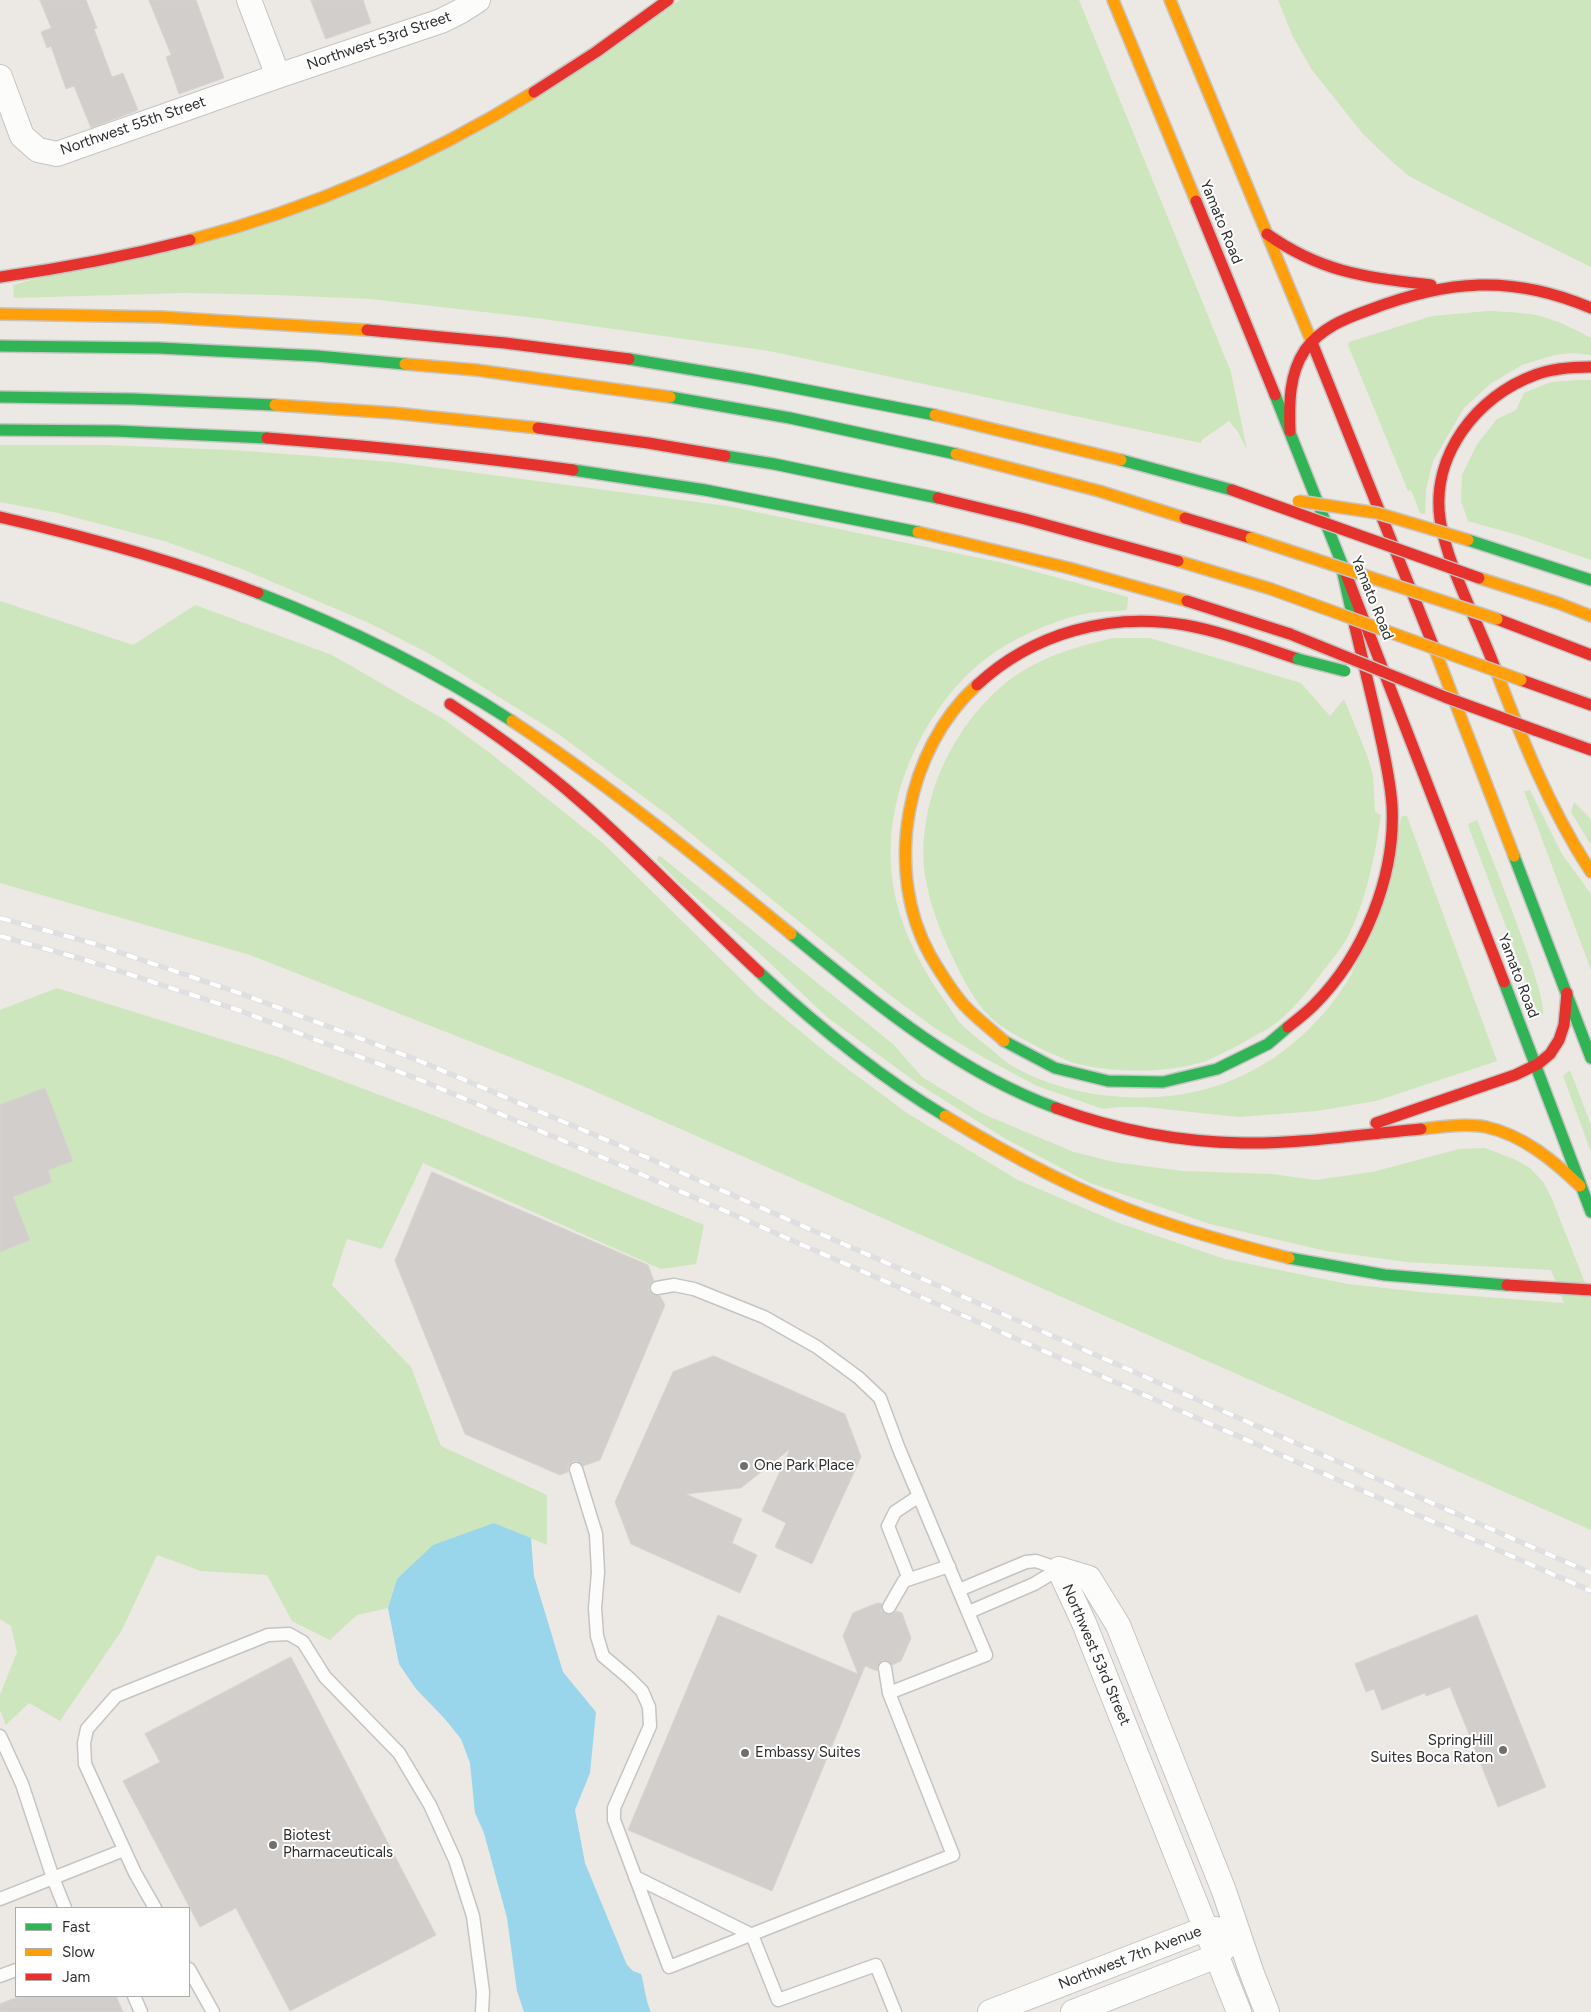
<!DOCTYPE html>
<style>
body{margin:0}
#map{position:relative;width:1591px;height:2012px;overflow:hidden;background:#ece8e4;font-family:Figtree,sans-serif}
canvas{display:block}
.legend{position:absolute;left:15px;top:1907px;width:175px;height:90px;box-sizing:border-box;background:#fff;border:1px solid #ababab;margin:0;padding:6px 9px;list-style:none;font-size:15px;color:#2e2e2e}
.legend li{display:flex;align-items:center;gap:10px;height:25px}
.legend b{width:25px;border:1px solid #ababab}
</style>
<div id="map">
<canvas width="1591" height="2012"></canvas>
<ul class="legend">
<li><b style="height:6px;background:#30b455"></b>Fast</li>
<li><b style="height:6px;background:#ff9f0a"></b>Slow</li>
<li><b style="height:6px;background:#e5322d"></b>Jam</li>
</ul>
</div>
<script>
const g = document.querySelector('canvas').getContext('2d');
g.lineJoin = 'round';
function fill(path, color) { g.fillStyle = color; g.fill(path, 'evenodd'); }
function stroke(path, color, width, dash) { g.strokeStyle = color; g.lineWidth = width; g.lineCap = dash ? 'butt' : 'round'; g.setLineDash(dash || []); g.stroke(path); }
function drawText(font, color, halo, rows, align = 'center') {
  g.font = font + ' Figtree,sans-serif'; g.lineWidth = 4; g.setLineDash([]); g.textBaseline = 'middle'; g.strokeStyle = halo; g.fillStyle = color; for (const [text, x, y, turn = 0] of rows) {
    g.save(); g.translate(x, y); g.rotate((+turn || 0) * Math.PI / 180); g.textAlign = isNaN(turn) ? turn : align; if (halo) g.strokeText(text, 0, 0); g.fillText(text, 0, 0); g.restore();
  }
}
const green = new Path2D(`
 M680,0H1079L1231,372L1247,450L1238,432L1229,421L1203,439L1201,443L769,351L536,318L371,299L276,295L185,293L14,298L13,285L376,184Z
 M1278,0H1591V267L1443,194L1409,176L1389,159L1363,134L1312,70L1293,37Z
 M1488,311C1507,312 1529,312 1547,318C1562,323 1577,330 1591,338V355L1572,353L1555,355L1522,365L1490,384L1464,408L1433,461L1426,490L1425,514L1420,513L1411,490L1408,491L1348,345L1349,342L1432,316Z
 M1578,380H1591V560L1521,536L1468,521L1461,501L1462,475L1477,444L1497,419L1516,410L1524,393L1551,382Z
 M0,445H104L233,450L393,462L727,506L1004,563L1128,597L1127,610C1111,612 1094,611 1079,615C1048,623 1014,638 988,657C933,698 894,775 891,842C887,899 911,952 942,997C948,1005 953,1014 959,1022C969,1032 980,1040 991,1049C997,1054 1003,1060 1009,1064C1058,1093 1115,1101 1170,1096C1245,1088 1309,1043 1348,980C1357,966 1360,946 1366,930C1378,892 1390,854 1402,816H1407L1497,1061L1376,1101L1317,1111L1238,1117L1145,1107H1119L1103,1109L1037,1086L979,1055L936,1029L891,996L668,815L557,733L428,653L369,623L242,569L164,541L58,513L0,502Z
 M0,601L133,645L195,605L332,655L445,720L490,753L604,844L759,997L829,1055L907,1113L1018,1180L1119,1223L1225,1259L1348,1284L1421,1292L1564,1303L1551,1270L1406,1262L1326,1251L1210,1224L1090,1183L1004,1138L917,1083L827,1017L757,951L680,884L657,860L659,855L893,1044L922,1077L983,1114L1074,1152L1114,1162L1182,1171L1272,1174L1315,1180L1372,1172L1459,1149L1485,1148L1514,1159L1530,1168L1544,1183L1552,1199L1591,1298V1530L576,1083L250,955L0,883Z
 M1113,638H1150L1301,683L1330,716L1344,699L1367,755L1373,775L1375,812L1381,815C1375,856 1366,903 1346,940C1339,952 1329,963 1321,974C1307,992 1293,1010 1275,1024C1268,1029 1260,1033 1253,1037C1238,1046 1222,1054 1206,1061C1170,1073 1119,1073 1082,1065C1070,1063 1059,1056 1048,1052C1032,1044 1002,1029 990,1017C971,998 958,969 947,945C938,925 930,903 926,881C913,805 954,719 1016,675C1046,655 1079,646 1113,638Z
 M1530,790L1562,854L1591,894V970L1524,791Z
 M1574,802L1591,819V845L1571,812Z
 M1477,820C1488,849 1548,996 1543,1014L1539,1015L1469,828L1468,824Z
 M57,988L279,1057L446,1120L704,1225L696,1264L661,1269L423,1163L382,1249L347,1239L332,1285L411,1367L441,1446L547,1495V1545L494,1523L397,1579L388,1608L357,1615L330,1640L292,1621L267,1575L201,1571L157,1555L122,1630L60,1721L29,1703L6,1725L0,1710V1695L17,1652L11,1626L0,1619V1010Z
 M1570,1070L1591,1125V1152L1563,1076Z`);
const water = new Path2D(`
 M494,1523L531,1538L534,1576L563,1672L596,1712L590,1773L575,1810L585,1863L627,1965L633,1971L641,1974C645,1987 645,1999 651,2012H524L517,1991L507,1918L484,1833L475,1813L470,1763L461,1739L445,1719L416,1689L399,1664L388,1608L397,1579L433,1545Z`);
const building = new Path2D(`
 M40,0H86L97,28L94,29L112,77L123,73L138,110L91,128L74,86L66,89L51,46L47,48L41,32L51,28Z
 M149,0H196L224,78L179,94L166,57L171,55Z
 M311,0H363L371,23L326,39Z
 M45,1088L73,1161L48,1170L52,1182L13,1197L30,1240L0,1252V1105Z
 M432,1172L648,1265L654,1281L650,1285L649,1290L654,1295L660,1296L665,1305L600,1460L583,1466L578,1461H573L568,1467V1472L560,1475L465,1434L395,1261Z
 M714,1356L845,1414L861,1457L812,1564L775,1547L786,1523L762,1511L790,1449L741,1488L686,1494L742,1519L732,1543L757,1555L740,1593L631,1544L615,1502L673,1372Z
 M878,1603L882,1604V1611L885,1614H893L896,1611L902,1613L911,1638L901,1661L892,1665L888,1661L883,1660L878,1665L877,1671L865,1666L772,1891L628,1830L718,1615L858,1674L843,1636L853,1613Z
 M1477,1615L1546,1787L1498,1807L1450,1687L1426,1696L1425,1693L1382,1710L1374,1689L1366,1692L1355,1664Z
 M291,1657L436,1935L290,2011L236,1908L200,1927L123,1781L160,1762L145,1734Z
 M21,1996H116L123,2012H0V2004Z`);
const lane = new Path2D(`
 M576,1469L596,1534L598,1572L595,1608L597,1636L603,1656L629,1678L642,1691L649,1707L650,1726L614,1808V1820L669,1967L953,1855L889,1693L986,1655L899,1449L880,1398L859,1378L817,1347L764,1317L694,1289L674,1285L657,1288
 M909,1579L888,1526L895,1512L919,1496
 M959,1590L1026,1562L1036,1561L1059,1569
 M889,1607L904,1581L949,1566
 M969,1612L1034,1584L1059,1569
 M885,1668L889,1693
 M0,1736L22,1784L53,1878L65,1908
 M635,1877L752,1935L778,2000L876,1965L895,2012
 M0,1899L124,1850
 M155,1908L135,1873L85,1764L84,1743L87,1729L116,1696L268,1635L289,1634L303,1642L325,1677L399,1753L430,1805L455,1860L473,1916L483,1992L482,2012
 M189,1969L213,2012
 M0,1976L16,1970
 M134,1996L141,2012`);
const street = new Path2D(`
 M249,0L278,76
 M0,77L22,136L38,150L57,154L278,76L441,21L461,11L478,0
 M1059,1569L1089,1578L1118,1625L1224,1891L1251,1971L1267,2012
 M1059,1569L1084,1623L1239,2012
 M990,2012L1207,1928L1222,1930
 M1073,2012L1217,1956L1227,1945`);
const fast = new Path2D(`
 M0,346L159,348L317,356L405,364
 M629,359L749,379L935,415
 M1275,395L1346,574
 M0,397L133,399L275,405
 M670,397L790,418L956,454
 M0,430L117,431L267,438
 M725,456L774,464L938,498
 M1121,460L1232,490
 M573,470L705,490L918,532
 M1468,540L1591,580
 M1340,560L1355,627
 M258,593C346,627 432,669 512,721
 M1514,856L1591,1058
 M791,934C873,1001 955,1071 1056,1108
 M759,972C816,1025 878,1076 945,1116
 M1504,982L1591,1212
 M1004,1041L1055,1068L1108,1081L1163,1082L1217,1069L1268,1044L1288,1027
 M1289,1258L1385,1275L1507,1285`);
const slow = new Path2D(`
 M1113,0L1196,201
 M1170,0L1313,345
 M190,240C311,209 429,157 534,92
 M0,314L161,317L367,330
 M405,364L476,370L670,397
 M275,405L394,413L538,428
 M935,415L1121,460
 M956,454L1099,491L1185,518
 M918,532L1069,568L1187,601
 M1178,561L1271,589
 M1479,578L1558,603L1591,616
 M1435,650L1514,856
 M1495,668C1522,739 1549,808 1591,872
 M977,685C906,749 883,870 930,955C938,969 954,994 964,1005C976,1018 991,1029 1004,1041
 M512,721C610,786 700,859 791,934
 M945,1116C1009,1155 1075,1191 1146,1216C1193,1233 1241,1246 1289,1258
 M1421,1129C1441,1127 1466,1123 1486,1127C1523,1135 1554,1161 1580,1186`);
const jam = new Path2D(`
 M534,92L596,52L668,0
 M1196,201L1275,395
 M1267,234C1322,273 1366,277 1431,285
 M0,277C64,268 127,256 190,240
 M367,330L505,343L629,359
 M1313,345L1435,650
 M538,428L648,443L725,456
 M1290,431C1289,403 1289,374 1305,350C1321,328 1344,319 1369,310C1447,280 1512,274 1591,308
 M267,438C369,446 471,456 573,470
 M938,498L1025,519L1178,561
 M0,517C88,537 174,560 258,593
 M1185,518L1251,538
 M1346,574L1504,982
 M1187,601L1290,634
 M1497,619L1591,655
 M1495,668C1478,622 1447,566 1440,519C1431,455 1477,396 1535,375C1553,368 1572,367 1591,367
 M1521,680L1591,705
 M977,685C1033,633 1110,612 1185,625C1224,632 1261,647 1298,659
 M450,704C496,734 540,766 581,802C643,856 699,916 759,972
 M1535,730L1591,750
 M1288,1027C1297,1020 1306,1013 1314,1005C1364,955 1396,876 1392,805C1390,775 1382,745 1376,716C1369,686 1362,657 1355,627
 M1056,1108C1116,1130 1179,1142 1243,1143C1302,1144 1362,1134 1421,1129
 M1376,1123L1515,1075L1538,1064L1550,1054L1559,1040L1564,1025L1567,993
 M1507,1285L1591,1290`);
const rail = new Path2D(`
 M0,918L92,943L242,994L415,1059L621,1146L1591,1573
 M0,936L89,961L241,1011L418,1079L618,1164L1591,1591`);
const fastBridge = new Path2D(`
 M1298,659L1345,671`);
const slowBridge = new Path2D(`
 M1298,501L1377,513L1468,540
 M1251,538L1497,619
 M1271,589L1521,680`);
const jamBridge = new Path2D(`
 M1232,490L1479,578
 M1290,634L1445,697L1535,730`);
const markers = [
 [744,1466,5,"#706f6e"],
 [1503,1750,5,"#706f6e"],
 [745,1753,5,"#706f6e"],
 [273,1845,5,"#706f6e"]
];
const streetNames = [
 ["Northwest 53rd Street",379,41,-19],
 ["Northwest 55th Street",133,126,-19],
 ["Yamato Road",1221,222,68],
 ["Yamato Road",1372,598,68],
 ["Yamato Road",1518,976,69],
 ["Northwest 53rd Street",1096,1655,67],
 ["Northwest 7th Avenue",1130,1958,-21]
];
const poiNames = [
 ["One Park Place",754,1466],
 ["SpringHill",1493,1741,"right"],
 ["Suites Boca Raton",1493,1758,"right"],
 ["Embassy Suites",755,1753],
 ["Biotest",283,1836],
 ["Pharmaceuticals",283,1853]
];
fill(green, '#cee6be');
fill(water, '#99d6ec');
fill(building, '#d1cecb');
stroke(building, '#d7d4d0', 1);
stroke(lane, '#c5c4c5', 15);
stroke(street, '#c5c4c5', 26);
stroke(fast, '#c6c5c4', 14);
stroke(slow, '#c6c5c4', 14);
stroke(jam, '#c6c5c4', 14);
stroke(lane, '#fcfcfb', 12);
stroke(street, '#fcfcfb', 24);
stroke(fast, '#30b455', 11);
stroke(slow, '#ff9f0a', 11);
stroke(jam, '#e5322d', 11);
stroke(rail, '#dfdfe1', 5.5);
stroke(rail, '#fff', 4, [11]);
stroke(fastBridge, '#c6c5c4', 14, []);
stroke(slowBridge, '#c6c5c4', 14, []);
stroke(jamBridge, '#c6c5c4', 14, []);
stroke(fastBridge, '#30b455', 11);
stroke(slowBridge, '#ff9f0a', 11);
stroke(jamBridge, '#e5322d', 11);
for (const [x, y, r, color] of markers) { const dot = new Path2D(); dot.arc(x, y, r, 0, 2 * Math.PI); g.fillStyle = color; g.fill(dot); stroke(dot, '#fff', 2); }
drawText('15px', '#2e2e2e', '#fff', streetNames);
drawText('15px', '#2e2e2e', '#fff', poiNames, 'left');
</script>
